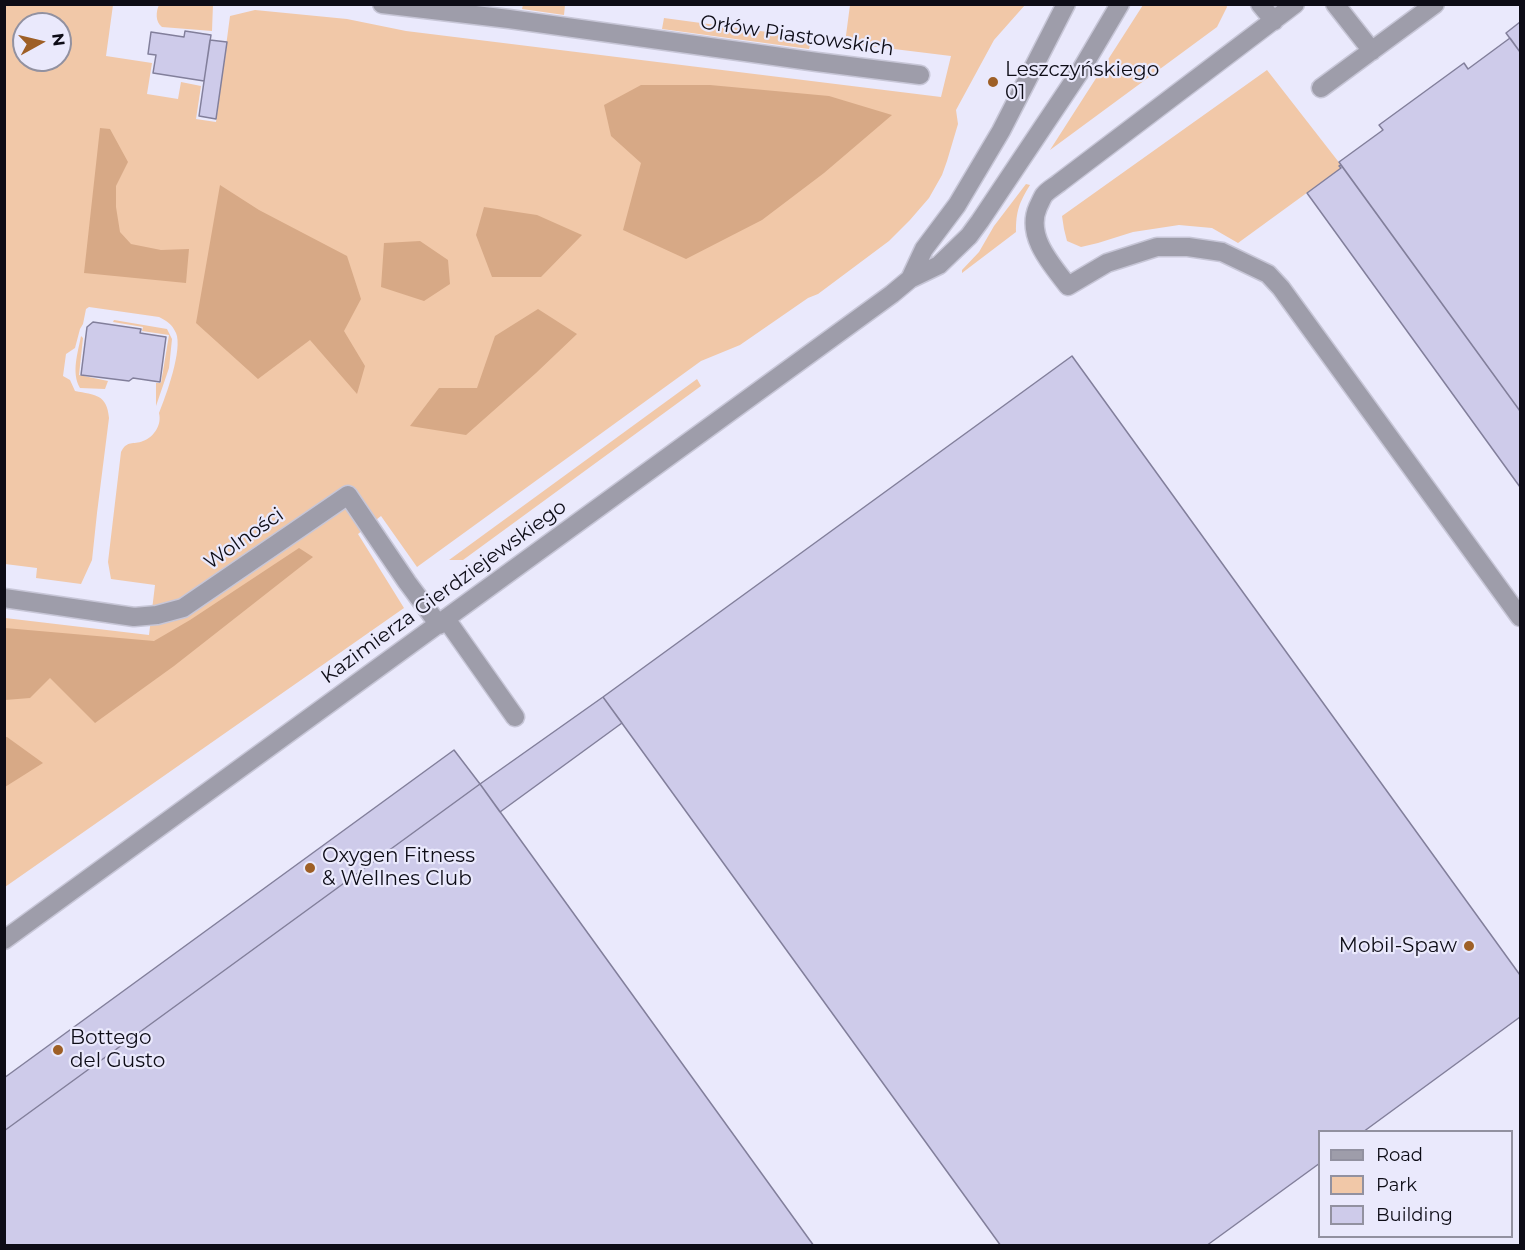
<!DOCTYPE html>
<meta charset="utf-8">
<style>
body{margin:0}
#map{position:relative;width:1525px;height:1250px;overflow:hidden;background:#eae9fc;font-family:Montserrat,sans-serif}
canvas{display:block}
.frame{position:absolute;inset:0;border:6px solid #0d0c16;pointer-events:none}
.legend{position:absolute;left:1318px;top:1130px;width:195px;height:108px;box-sizing:border-box;background:#eae9fc;border:2px solid #9291a0;margin:0;padding:8px 10px;list-style:none;font-size:18px;color:#0d0c16}
.legend li{display:flex;align-items:center;gap:12px;height:30px}
.legend b{width:30px;border:2px solid #9291a0}
.north{position:absolute;left:12px;top:12px;width:60px;height:60px;box-sizing:border-box;background:#eae9fc;border:2px solid #9291a0;border-radius:50%;rotate:82deg;font-size:16px;font-weight:700;line-height:24px;text-align:center;color:#0d0c16}
.north::after{content:'';display:block;margin:auto;width:21px;height:27px;background:#9e5f26;clip-path:polygon(50% 0,100% 100%,50% 72%,0 100%)}
</style>
<div id="map">
<canvas width="1525" height="1250"></canvas>
<div class="frame"></div>
<ul class="legend">
<li><b style="height:8px;background:#9e9daa"></b>Road</li>
<li><b style="height:16px;background:#f1c8a8"></b>Park</li>
<li><b style="height:16px;background:#cecbea"></b>Building</li>
</ul>
<div class="north">N</div>
</div>
<script>
const g = document.querySelector('canvas').getContext('2d');
g.lineJoin = 'round';
function fill(path, color) { g.fillStyle = color; g.fill(path, 'evenodd'); }
function stroke(path, color, width, dash) { g.strokeStyle = color; g.lineWidth = width; g.lineCap = dash ? 'butt' : 'round'; g.setLineDash(dash || []); g.stroke(path); }
function drawText(font, color, halo, rows, align = 'center') {
  g.font = font + ' Montserrat,sans-serif'; g.lineWidth = 4.5; g.setLineDash([]); g.textBaseline = 'middle'; g.strokeStyle = halo; g.fillStyle = color; for (const [text, x, y, turn = 0] of rows) {
    g.save(); g.translate(x, y); g.rotate((+turn || 0) * Math.PI / 180); g.textAlign = isNaN(turn) ? turn : align; if (halo) g.strokeText(text, 0, 0); g.fillText(text, 0, 0); g.restore();
  }
}
const green = new Path2D(`
 M213,4L212,31L162,27C155,22 156,11 159,5Z
 M5,5H113L106,56L152,63L147,94L178,99L181,82L201,86L196,119L216,122L230,16L255,10L347,19L406,31L941,97L951,56L845,43L850,5H1025L994,40L956,110L958,124L947,161L942,175L929,198L910,220L889,241L818,294L808,298L740,345L701,361L417,567L381,516L358,534L404,608L5,887V618L149,635L155,585L111,579L108,562L121,452C127,440 133,445 143,441C154,437 162,425 159,413C166,396 183,349 176,333C172,324 167,321 159,317L89,307L86,309L83,324L80,329L75,348L66,354L63,376L70,380L75,391C95,395 107,394 109,418L97,513L92,560L81,584L36,578L37,568L5,564ZM24,24H60V60H24Z
 M523,5H565L564,15L522,9Z
 M1143,5L1226,4L1227,7L1217,27L1050,150Z
 M664,18L812,38L809,49L662,29Z
 M1267,70L1341,165L1339,166L1341,168L1238,243L1212,228L1179,225L1133,232L1098,243L1081,247L1067,241L1064,229L1062,216Z
 M1026,184L1030,185C1019,203 1016,211 1016,232L962,273V270L979,252L994,226Z
 M114,320L167,329L172,339L169,368L156,406V383H161L169,335L142,331L143,327L113,322Z
 M81,336L83,338L79,375L108,381L105,389L80,388C71,373 78,352 81,336Z
 M697,379L701,386L463,560H449Z`);
const forest = new Path2D(`
 M641,85H710L829,96L892,115L824,173L762,220L686,259L623,230L641,163L611,136L604,105Z
 M100,128L110,129L128,162L116,186V207L120,232L131,244L161,250L189,249L186,283L84,273Z
 M220,185L259,210L347,256L361,299L344,331L365,366L357,394L310,340L258,379L196,323Z
 M484,207L537,215L582,235L541,277H492L476,235Z
 M420,241L448,260L450,284L424,301L381,287L384,243Z
 M538,309L577,334L536,373L466,435L410,426L439,388H477L495,336Z
 M299,548L313,557L174,666L95,723L50,678L30,698L5,700V628L154,641L190,620Z
 M5,737H7L43,763L5,787Z`);
const building = new Path2D(`
 M1520,22V52L1506,33Z
 M185,31L211,35L204,81L153,73L156,55L148,54L151,32L184,37Z
 M1510,38L1520,52V411L1339,162L1383,130L1379,125L1464,63L1468,69Z
 M210,40L227,42L216,119L199,116Z
 M1341,165L1520,411V487L1307,193L1341,168L1339,166Z
 M93,322L141,329L140,333L166,337L160,382L133,378L129,381L81,375L87,327Z
 M1072,356L1520,975V1017L1363,1132H1320V1163L1206,1246H1001L603,697Z
 M603,697L622,723L500,812L480,784Z
 M454,750L480,784L4,1131V1078Z
 M480,784L814,1246H4V1131Z`);
const minor = new Path2D(`
 M382,4L509,19L817,62L920,75
 M1260,4L1274,21
 M1295,4L1059,183C1054,187 1048,190 1044,195C1042,198 1040,203 1038,207C1025,236 1052,265 1068,286L1107,263L1157,247H1188L1222,252L1268,274L1281,288L1520,617
 M1335,4L1372,51
 M1321,88L1435,4
 M910,279L924,249L957,205L1001,131L1066,4
 M4,598L134,617L157,615L183,608L348,495L407,582L439,625
 M446,619L515,717
 M4,940L892,294L910,279L939,265L969,236L980,221L1081,70L1120,4`);
const markers = [
 [993,82,6,"#9e5f26"],
 [310,868,6,"#9e5f26"],
 [1469,946,6,"#9e5f26"],
 [58,1050,6,"#9e5f26"]
];
const streetNames = [
 ["Orłów Piastowskich",797,36,8],
 ["Wolności",244,539,-35],
 ["Kazimierza Gierdziejewskiego",444,592,-36]
];
const poiNames = [
 ["Leszczyńskiego",1005,70],
 ["01",1005,93],
 ["Oxygen Fitness",322,856],
 ["& Wellnes Club",322,879],
 ["Mobil-Spaw",1457,946,"right"],
 ["Bottego",70,1038],
 ["del Gusto",70,1061]
];
fill(green, '#f1c8a8');
fill(forest, '#d7a986');
fill(building, '#cecbea');
stroke(building, '#827f9b', 1.5);
stroke(minor, '#c7c6d7', 21);
stroke(minor, '#9e9daa', 18);
for (const [x, y, r, color] of markers) { const dot = new Path2D(); dot.arc(x, y, r, 0, 2 * Math.PI); g.fillStyle = color; g.fill(dot); stroke(dot, '#eae9fc', 2); }
drawText('20px', '#0d0c16', '#eae9fc', streetNames);
drawText('20px', '#0d0c16', '#eae9fc', poiNames, 'left');
</script>
